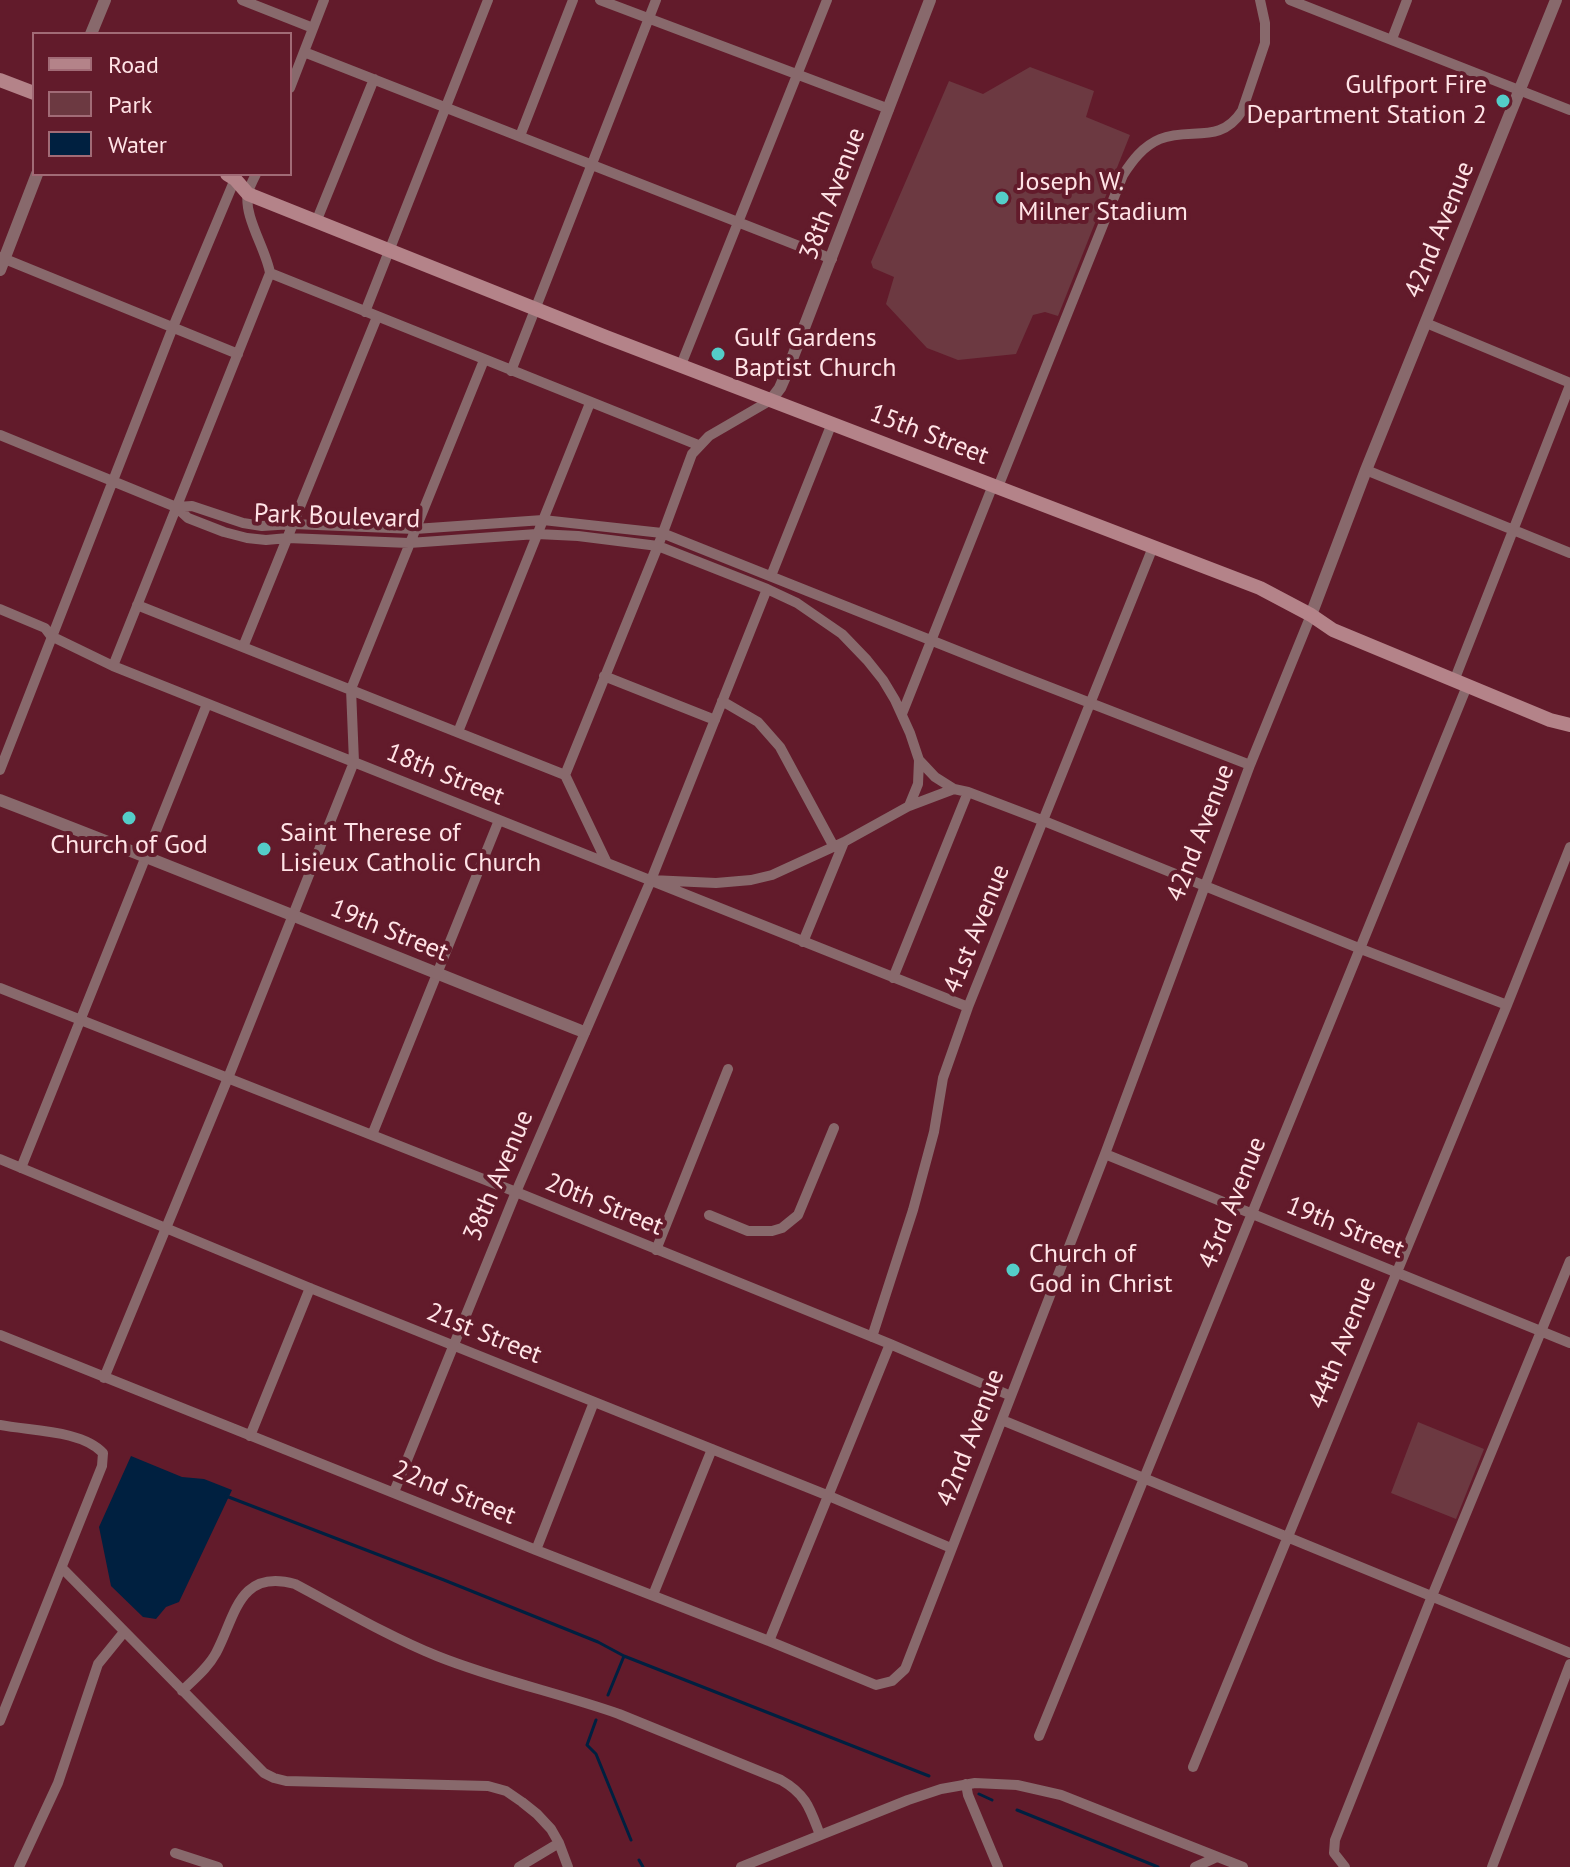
<!DOCTYPE html>
<style>
body{margin:0}
#map{position:relative;width:1570px;height:1867px;overflow:hidden;background:#621b2b;font-family:"PT Sans",sans-serif}
canvas{display:block}
.legend{position:absolute;left:32px;top:32px;width:260px;height:144px;box-sizing:border-box;background:#621b2b;border:2px solid #a16b76;margin:0;padding:10px 14px;list-style:none;font-size:24px;color:#ffe3e6}
.legend li{display:flex;align-items:center;gap:16px;height:40px}
.legend b{width:40px;border:2px solid #a16b76}
</style>
<div id="map">
<canvas width="1570" height="1867"></canvas>
<ul class="legend">
<li><b style="height:10px;background:#b48389"></b>Road</li>
<li><b style="height:22px;background:#6c3941"></b>Park</li>
<li><b style="height:22px;background:#002040"></b>Water</li>
</ul>
</div>
<script>
const g = document.querySelector('canvas').getContext('2d');
g.lineJoin = 'round';
function fill(path, color) { g.fillStyle = color; g.fill(path, 'evenodd'); }
function stroke(path, color, width, dash) { g.strokeStyle = color; g.lineWidth = width; g.lineCap = dash ? 'butt' : 'round'; g.setLineDash(dash || []); g.stroke(path); }
function drawText(font, color, halo, rows, align = 'center') {
  g.font = font + ' "PT Sans",sans-serif'; g.lineWidth = 8; g.setLineDash([]); g.textBaseline = 'middle'; g.strokeStyle = halo; g.fillStyle = color; for (const [text, x, y, turn = 0] of rows) {
    g.save(); g.translate(x, y); g.rotate((+turn || 0) * Math.PI / 180); g.textAlign = isNaN(turn) ? turn : align; if (halo) g.strokeText(text, 0, 0); g.fillText(text, 0, 0); g.restore();
  }
}
const green = new Path2D(`
 M1030,67L1094,91L1086,117L1130,135L1058,316L1045,312L1033,315L1016,354L958,360L927,348L886,304L894,277L873,268L871,262L949,81L983,94Z
 M1418,1422L1484,1449L1456,1519L1391,1493Z`);
const water = new Path2D(`
 M131,1456L182,1477L204,1479L232,1490L179,1602L166,1607L156,1619L143,1617L111,1586L99,1527Z`);
const stream = new Path2D(`
 M226,1496L444,1580L598,1642L624,1656L929,1776
 M608,1695L624,1656
 M596,1720L587,1745L596,1754L631,1840
 M979,1794L992,1800
 M1017,1810L1158,1867
 M639,1860L643,1867`);
const minor = new Path2D(`
 M242,0L313,28
 M600,0L889,109
 M1290,0L1570,110
 M1392,39L1407,0
 M304,52L832,259
 M290,88L324,0
 M520,136L573,0
 M316,222L374,79
 M0,257L238,354
 M270,273L698,445
 M365,312L488,0
 M1426,323L1570,383
 M681,365L827,0
 M511,371L656,0
 M0,435L176,507L188,518L224,532L247,538L266,540L288,538L409,543L537,534L578,536L658,546L767,589L797,603L842,634L867,660L883,680L895,700L910,733L919,760L918,784L909,806L844,842L772,875L751,880L716,883L651,880
 M1366,470L1570,553
 M998,487L1123,175C1132,161 1143,146 1160,139C1191,127 1220,145 1242,111L1265,43V23L1260,0
 M176,507L192,506L243,523L262,526L293,524L415,529L543,520L662,533L1013,673L1250,765
 M771,576L832,423
 M137,605L565,775
 M0,609L45,628L51,636L113,666L968,1007
 M243,647L377,317
 M113,666L270,273C266,249 243,216 248,192C250,186 253,180 256,174
 M604,676L715,720
 M1454,681L1570,385
 M722,701L758,722L780,747L834,847
 M902,714L993,485
 M458,732L590,403
 M919,760L935,777L954,789
 M0,770L173,327L235,179
 M909,806L954,789L968,792L1044,821L1361,949L1507,1005
 M607,863L565,775L658,546L692,454L709,436L771,400
 M803,942L844,842
 M893,978L968,792
 M0,988L516,1192L890,1344L1011,1396
 M372,1135L499,820
 M1105,1154L1570,1343
 M0,1159L310,1288L829,1496L951,1548
 M21,1168L207,704
 M709,1215L748,1231H772L782,1228L798,1215L834,1128
 M656,1250L728,1069
 M0,1335L536,1550L769,1641L876,1685L892,1681L905,1669L1105,1154L1250,765L1311,615
 M872,1337L913,1210L934,1132L943,1078L968,1007L1153,547
 M104,1378L228,1078L354,762L351,689L484,360
 M1002,1420L1570,1653
 M0,1425C30,1431 82,1430 103,1453L102,1466L0,1721
 M250,1436L310,1288
 M394,1492L516,1192L651,880L767,589
 M536,1550L594,1402
 M62,1568L264,1773L274,1778L286,1781L488,1786L506,1791L522,1802L537,1814L551,1829L559,1843L568,1867
 M653,1595L712,1449
 M769,1641L890,1344
 M182,1691C194,1679 208,1668 216,1653C235,1618 238,1568 295,1584C342,1609 388,1636 437,1656C497,1680 559,1693 619,1714L781,1780C807,1795 810,1809 820,1835
 M1039,1736L1467,686
 M1193,1767L1507,1005L1570,847
 M966,1784L968,1795L998,1867
 M175,1853L218,1867
 M19,1867L58,1783L98,1664L124,1632
 M519,1867L559,1843
 M741,1867L908,1800L941,1789L975,1783L1017,1785L1061,1795L1243,1867
 M1195,1867L1217,1857
 M1345,1867L1334,1853L1335,1840L1432,1596L1570,1261
 M1492,1867L1570,1664`);
const tertiary = new Path2D(`
 M91,34L105,0
 M0,270L37,174
 M771,400L780,388L787,372L930,0
 M1311,615L1366,470L1556,0
 M0,800C196,875 390,955 584,1032`);
const secondary = new Path2D(`
 M0,80L34,93
 M227,174L235,179L248,194L606,337L1260,588L1311,615L1333,630L1550,720L1570,725`);
const markers = [
 [1503,101,8,"#54cdc8"],
 [1002,198,8,"#54cdc8"],
 [718,354,8,"#54cdc8"],
 [129,818,8,"#54cdc8"],
 [264,849,8,"#54cdc8"],
 [1013,1270,8,"#54cdc8"]
];
const poiNames = [
 ["Gulfport Fire",1487,86,"right"],
 ["Department Station 2",1487,116,"right"],
 ["Joseph W.",1018,183],
 ["Milner Stadium",1018,213],
 ["Gulf Gardens",734,339],
 ["Baptist Church",734,369],
 ["Saint Therese of",280,834],
 ["Lisieux Catholic Church",280,864],
 ["Church of God",129,846,"center"],
 ["Church of",1029,1255],
 ["God in Christ",1029,1285]
];
const streetNames = [
 ["38th Avenue",833,194,-69],
 ["42nd Avenue",1440,230,-68],
 ["15th Street",929,435,21],
 ["Park Boulevard",337,517,2],
 ["18th Street",445,775,22],
 ["42nd Avenue",1201,833,-69],
 ["41st Avenue",977,929,-68],
 ["19th Street",389,931,22],
 ["38th Avenue",499,1176,-67],
 ["43rd Avenue",1233,1203,-68],
 ["20th Street",604,1205,22],
 ["19th Street",1345,1228,22],
 ["21st Street",484,1334,22],
 ["44th Avenue",1343,1343,-68],
 ["42nd Avenue",971,1438,-69],
 ["22nd Street",454,1493,22]
];
fill(green, '#6c3941');
fill(water, '#002040');
stroke(stream, '#002040', 3);
stroke(minor, '#88696c', 10);
stroke(tertiary, '#88696c', 12);
stroke(secondary, '#b48389', 14);
for (const [x, y, r, color] of markers) { const dot = new Path2D(); dot.arc(x, y, r, 0, 2 * Math.PI); g.fillStyle = color; g.fill(dot); stroke(dot, '#621b2b', 3); }
drawText('26px', '#ffe3e6', '#621b2b', poiNames, 'left');
drawText('26px', '#ffe3e6', '#621b2b', streetNames);
</script>
